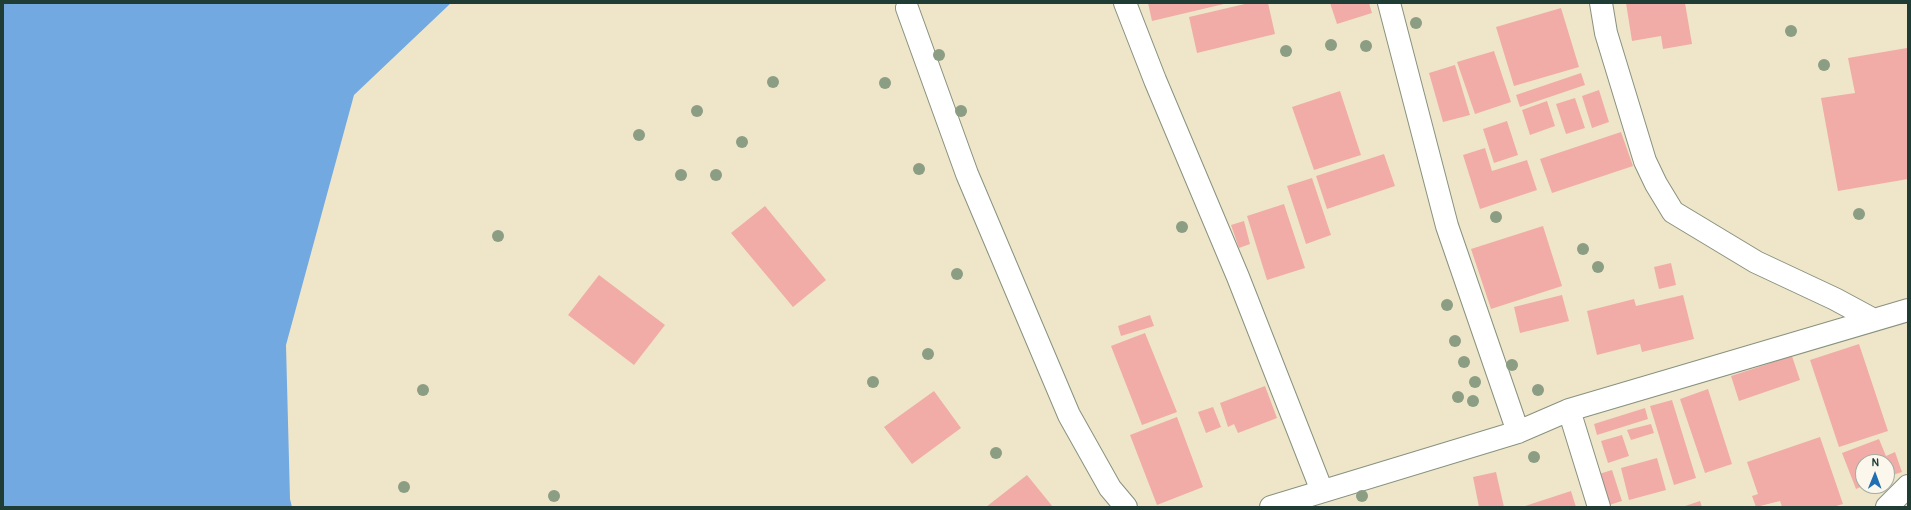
<!DOCTYPE html>
<style>
body{margin:0}
#map{position:relative;width:1911px;height:510px;overflow:hidden;background:#efe6c9;font-family:Pangolin,sans-serif}
canvas{display:block}
.frame{position:absolute;inset:0;border:4px solid #1f3d34;pointer-events:none}
.north{position:absolute;left:1855px;top:454px;width:40px;height:40px;box-sizing:border-box;background:#fbf7ec;border:1px solid #a3ada2;border-radius:50%;rotate:1deg;font-size:11px;font-weight:700;line-height:16px;text-align:center;color:#1f3d34}
.north::after{content:'';display:block;margin:auto;width:14px;height:18px;background:#1f6fb2;clip-path:polygon(50% 0,100% 100%,50% 72%,0 100%)}
</style>
<div id="map">
<canvas width="1911" height="510"></canvas>
<div class="frame"></div>
<div class="north">N</div>
</div>
<script>
const g = document.querySelector('canvas').getContext('2d');
g.lineJoin = 'round';
function fill(path, color) { g.fillStyle = color; g.fill(path, 'evenodd'); }
function stroke(path, color, width, dash) { g.strokeStyle = color; g.lineWidth = width; g.lineCap = dash ? 'butt' : 'round'; g.setLineDash(dash || []); g.stroke(path); }
const water = new Path2D(`
 M3,3H451L354,95L286,345L290,499L292,507H3Z`);
const building = new Path2D(`
 M1148,3H1224V4L1152,21Z
 M1249,3H1268L1275,34L1197,53L1189,17Z
 M1330,3H1369L1372,13L1337,24Z
 M1626,3H1685L1692,44L1663,49L1661,36L1632,41Z
 M1561,8L1579,67L1514,86L1496,27Z
 M1907,48L1908,179L1838,191L1821,98L1855,93L1848,58Z
 M1494,51L1511,102L1475,114L1457,62Z
 M1455,65L1470,115L1443,122L1429,73Z
 M1581,73L1585,85L1520,107L1516,95Z
 M1599,90L1609,122L1592,128L1582,96Z
 M1340,91L1361,155L1314,170L1292,107Z
 M1575,98L1585,128L1566,134L1556,104Z
 M1547,101L1555,126L1530,135L1522,110Z
 M1507,121L1518,155L1494,163L1483,129Z
 M1621,132L1633,166L1552,193L1540,159Z
 M1485,148L1492,171L1527,160L1537,190L1480,209L1463,155Z
 M1384,154L1395,186L1327,209L1316,176Z
 M1312,178L1331,235L1306,244L1287,186Z
 M1284,204L1305,268L1267,280L1247,216Z
 M765,206L826,280L793,307L731,233Z
 M1244,221L1250,244L1239,248L1231,225Z
 M1543,226L1562,286L1491,309L1471,249Z
 M1671,263L1676,285L1659,289L1654,267Z
 M599,275L665,325L634,365L568,315Z
 M1562,295L1569,321L1520,333L1514,307Z
 M1683,295L1694,339L1642,352L1640,344L1597,355L1587,311L1634,299L1636,306Z
 M1150,315L1154,326L1121,336L1118,326Z
 M1145,333L1177,412L1142,425L1111,346Z
 M1859,344L1888,431L1839,447L1810,360Z
 M1792,356L1800,380L1739,401L1731,376Z
 M1265,386L1277,418L1238,433L1234,424L1228,427L1220,403Z
 M1708,389L1732,464L1705,473L1680,399Z
 M934,391L961,428L912,464L884,427Z
 M1672,400L1696,478L1674,485L1650,406Z
 M1213,407L1221,427L1206,433L1198,412Z
 M1645,408L1648,419L1597,435L1594,424Z
 M1177,417L1203,487L1157,505L1130,435Z
 M1651,424L1654,433L1631,440L1627,430Z
 M1622,435L1629,456L1608,463L1601,441Z
 M1820,437L1843,504L1833,507H1782L1780,501L1756,507L1752,496L1758,494L1747,462Z
 M1879,439L1886,456L1895,452L1902,472L1887,477V462H1863V486L1856,489L1842,453Z
 M1657,458L1666,490L1629,500L1621,468Z
 M1612,470L1622,501L1609,505L1599,474Z
 M1496,472L1504,507H1479L1473,477Z
 M1027,475L1053,507H986Z
 M1571,491L1576,507H1522Z
 M1700,501L1702,507H1682Z`);
const street = new Path2D(`
 M1125,3L1155,80L1238,277L1322,491
 M1389,3L1447,226L1518,432
 M1601,3L1606,33L1645,161L1656,184L1673,212L1756,262L1835,299L1874,320
 M907,8L967,174L1069,415L1110,488L1126,507
 M1569,410L1599,507
 M1271,507L1518,432L1569,410L1908,310
 M1887,507L1908,486`);
const trees = [
 [1416,23],
 [1791,31],
 [1331,45],
 [1366,46],
 [1286,51],
 [939,55],
 [1824,65],
 [773,82],
 [885,83],
 [697,111],
 [961,111],
 [639,135],
 [742,142],
 [919,169],
 [681,175],
 [716,175],
 [1859,214],
 [1496,217],
 [1182,227],
 [498,236],
 [1583,249],
 [1598,267],
 [957,274],
 [1447,305],
 [1455,341],
 [928,354],
 [1464,362],
 [1512,365],
 [873,382],
 [1475,382],
 [423,390],
 [1538,390],
 [1458,397],
 [1473,401],
 [996,453],
 [1534,457],
 [404,487],
 [554,496],
 [1362,496]
];
fill(water, '#73a9e1');
fill(building, '#f1aca8');
stroke(street, '#87927e', 24);
stroke(street, '#fff', 22);
g.fillStyle = '#8b9d83';
for (const [x, y] of trees) { g.beginPath(); g.arc(x, y, 6, 0, 2 * Math.PI); g.fill(); }
</script>
